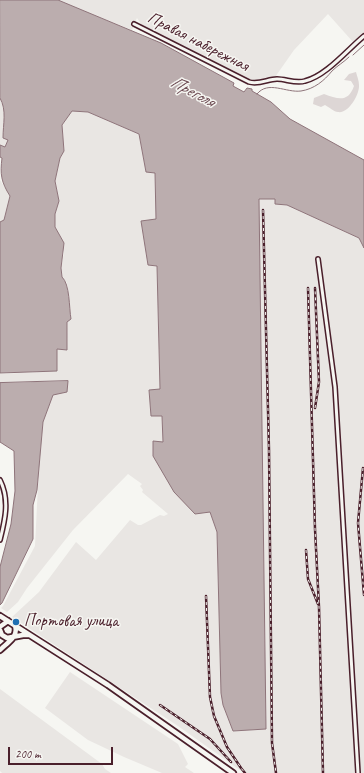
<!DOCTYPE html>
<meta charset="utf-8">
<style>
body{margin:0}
#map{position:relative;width:364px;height:773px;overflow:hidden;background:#f6f6f2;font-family:Caveat,sans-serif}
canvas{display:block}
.scale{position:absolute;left:8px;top:747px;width:105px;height:18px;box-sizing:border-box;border:2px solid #4a1f2b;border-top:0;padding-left:5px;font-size:12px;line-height:14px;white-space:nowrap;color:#4a1f2b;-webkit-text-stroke:3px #f6f6f2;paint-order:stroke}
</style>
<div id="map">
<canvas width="364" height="773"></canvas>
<div class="scale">200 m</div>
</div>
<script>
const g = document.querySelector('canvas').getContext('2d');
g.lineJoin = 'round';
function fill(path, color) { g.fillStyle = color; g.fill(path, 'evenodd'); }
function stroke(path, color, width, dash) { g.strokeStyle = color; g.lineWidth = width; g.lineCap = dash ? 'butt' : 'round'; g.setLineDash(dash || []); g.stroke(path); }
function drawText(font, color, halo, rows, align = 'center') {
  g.font = font + ' Caveat,sans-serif'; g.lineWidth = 3; g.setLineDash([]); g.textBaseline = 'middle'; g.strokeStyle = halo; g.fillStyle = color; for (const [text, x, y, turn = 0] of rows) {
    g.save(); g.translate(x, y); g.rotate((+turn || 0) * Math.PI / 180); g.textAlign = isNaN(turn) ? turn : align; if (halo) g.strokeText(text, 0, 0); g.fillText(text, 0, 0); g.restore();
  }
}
const built = new Path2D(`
 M54,0H364V34L353,42L328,14L294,50L273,80L255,81L252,83L143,27L137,18L135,22H134L135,23L132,30Z
 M0,98L4,105L5,111L3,138L8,140L5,147L0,146Z
 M71,111L88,112L139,134L146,172H155L157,220L142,221L148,265L157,266L160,390H149L151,416H162L163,442L210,512L217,532L221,693L223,705L233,731L266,729L259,199L275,198V204L287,205L359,238L364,248V773H244L178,726L12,617L39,592L76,542L96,560L130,520L138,525H141L160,515L164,516L168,514L142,492L143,490L140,486L142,484L128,474L73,530L27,588L18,602L7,612L1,608L3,606L35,546L39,465L43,421L53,395L68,381L0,383V374L57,371V349L67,350L68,287L66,281L62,277L61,268L64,253L60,237L55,227V214L59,201L55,181L60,158L64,151L62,125Z
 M0,180L10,196L4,220L0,222Z
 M70,672L178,744L188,764L185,767L194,773H162L124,757L88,740L45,708Z
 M0,689L102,764L105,769L111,773H2L0,771Z`);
const green = new Path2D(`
 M356,72C357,76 359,81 359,85C360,93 349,114 338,112C334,112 329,107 325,105L321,107L313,104L314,98L324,94C338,99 348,103 354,86L351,81L344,80L349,74Z`);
const water = new Path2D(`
 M0,0H58L161,43L234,83L233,86L244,92L247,88L252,89V91L271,102L290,119L364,160V248L359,238L287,205L275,204V199H259L266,729L233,731L223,705L221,693L217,532L210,512L195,514L174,492L153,456V441L163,442L162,416H151L149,390L160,389L157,266L148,265L141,221L156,219L155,173L146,172L139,134L88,112L72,111L62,125L64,151L60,158L55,181L59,201L55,214V227L64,243L61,268L62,277C70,284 69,308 71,319L67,322V350L57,349V371L0,373V222L4,220L10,196C1,182 0,174 2,158L0,157V145L5,147L8,140L3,138C3,124 7,110 0,98Z
 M68,381L67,392L53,395L43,422L37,490L33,505V539L2,603L0,605V567L11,524L15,491L14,451L0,442V383Z`);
const stream = new Path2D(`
 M353,55L364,45
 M257,94C268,80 286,93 301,91C314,89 324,81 332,71C337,66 344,62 349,57`);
const street = new Path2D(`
 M134,24L249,82C259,85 268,79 277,79C286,79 296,84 305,81C326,76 347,50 364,36
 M318,259L335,387L358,773
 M0,480C10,500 5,520 0,540`);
const secondary = new Path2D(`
 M0,616L108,685L233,773
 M1,626L8,621
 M0,630L2,635L7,638L23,635H29
 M0,650C7,643 19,636 15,626`);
const rail = new Path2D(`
 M263,210L269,450L272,743L276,773
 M308,288L315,529L319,607L323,773
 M315,408L319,382L315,288
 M363,468L358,523L364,595
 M306,550L308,579L318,604
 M206,596L210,697L214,716L227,747L241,768L245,773
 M160,705L210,739L231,762`);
const markers = [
 [16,622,4,"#1f6fb2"]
];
const streetNames = [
 ["Правая набережная",198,42,27]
];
const poiNames = [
 ["Портовая улица",24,622]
];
const waterNames = [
 ["Преголя",192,92,28]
];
fill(built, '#e9e6e3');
fill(green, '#ddd6d5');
fill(water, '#bbadae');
stroke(water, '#8e747a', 1);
stroke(stream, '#8e747a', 1);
stroke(street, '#4a1f2b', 6);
stroke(secondary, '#4a1f2b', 8);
stroke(street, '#f6f6f2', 3);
stroke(secondary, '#f6f6f2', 4.5);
stroke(rail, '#4a1f2b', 2.5);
stroke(rail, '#f6f6f2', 1, [3]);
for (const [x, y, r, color] of markers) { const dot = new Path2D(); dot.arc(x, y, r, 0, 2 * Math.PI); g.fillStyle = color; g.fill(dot); stroke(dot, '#f6f6f2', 1.5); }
drawText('17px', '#4a1f2b', '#f6f6f2', streetNames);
drawText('17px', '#4a1f2b', '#f6f6f2', poiNames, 'left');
drawText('italic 18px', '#6c4a52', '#f6f6f2', waterNames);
</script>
